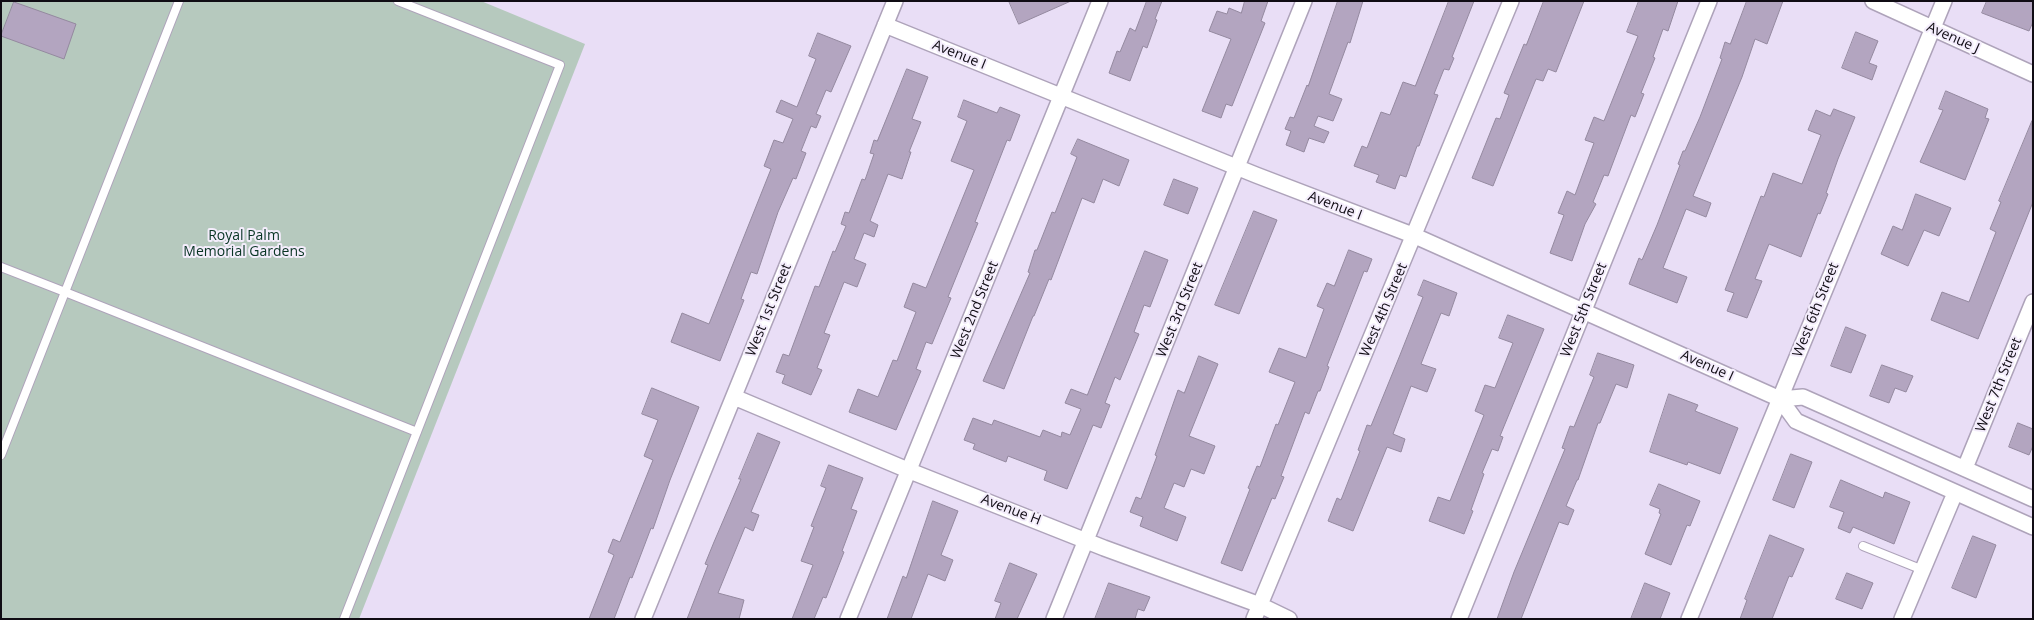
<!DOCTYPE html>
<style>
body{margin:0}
#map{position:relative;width:2034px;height:620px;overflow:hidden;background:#e9def6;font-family:"Open Sans",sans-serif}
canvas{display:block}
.frame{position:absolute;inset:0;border:2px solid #100c14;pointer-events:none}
</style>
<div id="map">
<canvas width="2034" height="620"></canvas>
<div class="frame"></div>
</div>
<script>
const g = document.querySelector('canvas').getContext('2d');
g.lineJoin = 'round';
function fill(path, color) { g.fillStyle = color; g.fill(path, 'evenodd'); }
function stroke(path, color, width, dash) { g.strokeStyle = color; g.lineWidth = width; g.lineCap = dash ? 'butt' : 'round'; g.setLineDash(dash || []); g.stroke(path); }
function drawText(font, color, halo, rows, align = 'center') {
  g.font = font + ' "Open Sans",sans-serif'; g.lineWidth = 4; g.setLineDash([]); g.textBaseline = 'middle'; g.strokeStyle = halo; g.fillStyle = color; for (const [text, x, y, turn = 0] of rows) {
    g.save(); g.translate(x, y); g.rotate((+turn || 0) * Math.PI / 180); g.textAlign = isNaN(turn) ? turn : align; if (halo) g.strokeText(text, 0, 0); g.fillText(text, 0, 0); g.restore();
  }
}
const green = new Path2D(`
 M1,1H481L585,44L359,619H1Z`);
const building = new Path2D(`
 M1009,1H1071L1019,24Z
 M1147,1H1162L1155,19L1157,20L1147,48L1143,46L1130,81L1109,73L1117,51L1120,52L1130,28L1135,31Z
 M1245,1H1268L1261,21L1265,23L1232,106L1226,104L1221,118L1202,111L1231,39L1209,31L1217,11L1227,14L1229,8L1241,13Z
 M1338,1H1363L1350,43L1348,42L1329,94L1342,99L1333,121L1318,116L1314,126L1329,132L1324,143L1309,138L1304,152L1286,145L1291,131L1285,129L1290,117L1294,118L1307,85L1308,86Z
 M1449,1H1474L1452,57L1454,58L1449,70L1444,69L1434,94L1438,95L1419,146H1417L1406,177L1400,175L1395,189L1376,182L1379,175L1354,166L1362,146L1367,148L1381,112L1390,115L1403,82L1415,86Z
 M1544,1H1584L1556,72L1548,69L1543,81L1536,79L1493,186L1472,178L1496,118L1500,119L1509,95L1504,93L1524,44L1526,45Z
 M1639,1H1678L1668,31L1663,29L1653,57L1655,58L1641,93L1644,94L1635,117L1631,115L1608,176L1604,175L1593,202L1596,204L1585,224L1572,261L1550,253L1564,215L1558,213L1567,191L1575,195L1594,143L1585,140L1594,117L1604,121L1638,36L1627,32Z
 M1747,1H1783L1767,44L1755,39L1742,77L1693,196L1711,203L1706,217L1686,209L1663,268L1687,277L1677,303L1629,284L1639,258L1642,260L1657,225L1680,165L1678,164L1683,151H1685L1700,117L1722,59L1720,58L1725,42L1730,44Z
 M1987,1H2033V22L2029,31L1982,13Z
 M14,2L76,24L64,59L1,36Z
 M1856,32L1878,41L1869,63L1877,66L1872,80L1842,68Z
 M818,33L851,46L831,92L826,90L816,114L821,116L816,128L811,126L801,151L806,153L796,179L793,178L778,212L757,274L751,272L741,299L744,300L720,361L671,342L682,313L709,324L771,169L764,166L774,140L783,143L793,119L776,112L781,100L797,107L816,59L809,56Z
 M907,69L928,77L912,119L921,122L909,152H911L902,179L888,174L870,221L878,225L874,237L864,233L854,259L866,264L857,287L844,282L824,333L830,335L817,368L822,370L811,395L782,383L785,375L776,372L783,354L789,356L815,286L819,287L833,251L835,252L846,226L841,224L845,212L849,213L862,179L865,180L874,154L870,153L874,140L877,141Z
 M1946,91L1988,109L1985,118L1989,119L1965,180L1920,162L1943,110L1939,109Z
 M964,100L997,113L1000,107L1020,115L1010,141L1007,140L989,186L975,222L978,223L948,297L951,298L941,322L932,344L926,342L916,369L921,371L896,430L849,412L858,389L878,397L893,360L897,361L916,312L904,307L913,283L926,288L974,170L951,161L967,121L958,117Z
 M1834,109L1855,117L1838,159L1826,193L1828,194L1820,214L1818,213L1801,257L1769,244L1755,279L1762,281L1747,318L1727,311L1734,293L1725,290L1761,196L1764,197L1773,173L1802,184L1821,135L1808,130L1816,110L1830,116Z
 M2032,121L2033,202L1978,339L1931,320L1942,292L1969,302L1996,232L1990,229L2001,202L1999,201Z
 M1078,139L1129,160L1119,186L1103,179L1094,203L1082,198L1051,280L1049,279L1034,316H1033L1004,389L983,381L1030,273L1028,272L1035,250H1037L1052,212L1055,213L1077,157L1071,154Z
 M1174,179L1198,188L1188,214L1164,205Z
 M1916,194L1951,208L1939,236L1924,230L1908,266L1881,254L1893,226L1902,230Z
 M1254,211L1277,220L1239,314L1215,305Z
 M1349,250L1372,259L1367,272L1364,271L1327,366L1329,367L1320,391H1318L1309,414L1305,412L1281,476L1284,477L1275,499L1272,498L1242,571L1221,563L1250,489L1248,488L1257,466L1260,467L1276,424L1278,425L1295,382L1269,372L1279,348L1306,358L1324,309L1317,306L1327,283L1334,286Z
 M1145,251L1168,260L1150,307L1144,305L1134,332L1139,334L1120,380L1115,377L1105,403L1110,405L1101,428L1093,425L1067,489L1044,480L1047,471L1008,456L1006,462L973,449L975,444L964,440L973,418L992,425L994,420L1040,437L1043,430L1061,437L1062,432L1070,435L1081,409L1065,403L1071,389L1087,395Z
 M1424,280L1457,293L1449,316L1441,313L1421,364L1436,369L1427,392L1411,386L1393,434L1405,439L1401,452L1387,447L1353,531L1328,521L1337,498L1341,500L1360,451L1358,450L1367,425L1371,426L1400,355L1423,297L1418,295Z
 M1508,315L1544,329L1500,436L1503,437L1498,451L1492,449L1482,473L1484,474L1471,510L1473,511L1464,534L1429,521L1438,497L1450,501L1484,415L1475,411L1485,385L1495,388L1513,343L1499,338Z
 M1846,327L1866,335L1851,373L1831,366Z
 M1598,353L1634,365L1627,388L1616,384L1600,423H1598L1578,480H1577L1566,506L1574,510L1568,525L1559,522L1521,619H1497L1514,572L1565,449L1562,448L1570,426L1574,427L1594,377L1590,375Z
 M1199,356L1218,364L1189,436L1215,446L1204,474L1191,469L1184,487L1174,483L1164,508L1186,517L1177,541L1140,526L1143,517L1130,512L1136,497L1141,499L1157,456L1155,455L1178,390L1184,393Z
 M1882,365L1913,376L1906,392L1895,388L1889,403L1870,396Z
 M652,388L699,407L670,480L653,529L651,528L632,578L630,577L614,619H589L614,555L608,552L613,539L620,542L653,460L644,456L658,420L642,414Z
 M1669,394L1698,405L1695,411L1738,428L1720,474L1688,462L1687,465L1650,452Z
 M2018,423L2033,429V446L2029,455L2009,447Z
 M758,433L780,442L751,512L759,515L753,531L745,527L718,593L744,600L739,619H687L708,565L705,564L714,542L741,479H739Z
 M1791,454L1812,462L1794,508L1773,500Z
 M829,465L863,478L851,509L857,511L842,551L844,552L826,598L823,597L814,619H792L813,565L801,561L814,527L811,526L826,488L821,486Z
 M1841,480L1883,498L1885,492L1910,502L1894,544L1853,527L1850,533L1838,528L1844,512L1830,507Z
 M1659,484L1700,501L1690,526L1687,525L1671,565L1645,554L1661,514L1659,513L1660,509L1650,505Z
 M933,501L958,511L941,555L953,560L945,581L928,574L911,619H887L903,576L906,578Z
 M1770,535L1804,549L1792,577L1789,576L1772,619H1740L1747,600L1745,599Z
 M1973,536L1996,545L1976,598L1952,588Z
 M1010,563L1037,574L1017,619H995L1001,603L995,601Z
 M1847,573L1873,583L1862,609L1836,599Z
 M1109,583L1150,597L1144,611L1138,609L1135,619H1095Z
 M1645,583L1670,593L1660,619H1631Z`);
const service = new Path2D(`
 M179,1L65,292L417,432
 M1,267L65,292L1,455
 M1863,546L1923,570
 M344,619L560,65L398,1`);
const minor = new Path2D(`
 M1873,1L2033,74
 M885,25L1256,175L1415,236L1780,399L1803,397L2033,499
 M734,397L910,471L1104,548L1260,605L1289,619
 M1780,399L1796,421L2033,527
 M1965,468L2033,302
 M643,619L895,1
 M848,619L1100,1
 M1054,619L1304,1
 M1254,619L1511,1
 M1459,619L1709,1
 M1689,619L1944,1
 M1902,619L1955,493`);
const streetNames = [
 ["Avenue J",1953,38,24],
 ["Avenue I",959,55,22],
 ["Avenue I",1335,206,21],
 ["West 1st Street",769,310,-68],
 ["West 2nd Street",975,310,-68],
 ["West 3rd Street",1180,310,-68],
 ["West 4th Street",1384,310,-67],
 ["West 5th Street",1584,310,-68],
 ["West 6th Street",1816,310,-68],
 ["Avenue I",1707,366,24],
 ["West 7th Street",1999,385,-68],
 ["Avenue H",1011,510,21]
];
const parkNames = [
 ["Royal Palm",244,236],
 ["Memorial Gardens",244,252]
];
fill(green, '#b6c9be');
fill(building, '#b3a5c0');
stroke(building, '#94899f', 1);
stroke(service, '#aea3ba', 10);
stroke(minor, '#aea3ba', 18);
stroke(service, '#fff', 8);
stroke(minor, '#fff', 15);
drawText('14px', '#100c14', '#f4edfc', streetNames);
drawText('14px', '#083423', '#f4edfc', parkNames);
</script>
